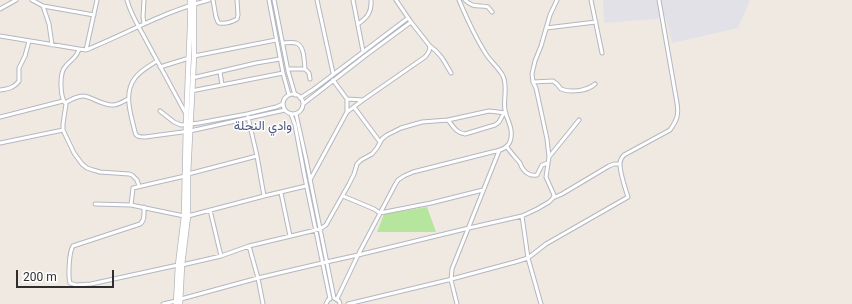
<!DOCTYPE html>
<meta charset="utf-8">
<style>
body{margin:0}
#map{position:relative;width:852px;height:304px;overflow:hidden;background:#efe9e1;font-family:Roboto,sans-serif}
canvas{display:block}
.scale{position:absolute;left:16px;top:270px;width:98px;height:18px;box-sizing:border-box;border:2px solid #2e2e2e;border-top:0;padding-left:5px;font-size:12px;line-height:14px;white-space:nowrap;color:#2e2e2e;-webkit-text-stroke:3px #fff;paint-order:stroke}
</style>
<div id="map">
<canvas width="852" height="304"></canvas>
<div class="scale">200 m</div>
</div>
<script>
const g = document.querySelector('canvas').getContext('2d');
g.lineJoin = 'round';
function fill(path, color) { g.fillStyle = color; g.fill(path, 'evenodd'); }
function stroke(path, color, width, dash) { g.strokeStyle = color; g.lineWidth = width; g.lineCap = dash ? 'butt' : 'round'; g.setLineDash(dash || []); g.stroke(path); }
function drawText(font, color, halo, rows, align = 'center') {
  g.font = font + ' Roboto,Vazirmatn,sans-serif'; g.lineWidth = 3; g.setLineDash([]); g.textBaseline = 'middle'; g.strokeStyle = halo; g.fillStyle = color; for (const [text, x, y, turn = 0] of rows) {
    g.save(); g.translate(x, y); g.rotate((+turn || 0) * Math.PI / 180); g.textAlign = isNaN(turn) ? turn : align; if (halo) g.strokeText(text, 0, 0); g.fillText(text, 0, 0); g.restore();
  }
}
const industrial = new Path2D(`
 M603,0H750L738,28L672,43L666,18L604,23Z`);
const green = new Path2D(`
 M427,207L436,232H377L384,214Z`);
const minor = new Path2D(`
 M32,0L43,6L94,15
 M127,0C131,16 140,28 147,42C160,66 173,90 186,114
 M144,0L143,17L144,23
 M213,0L216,17L218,22L219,23C226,24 232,22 237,19L238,15L237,0
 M269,0L283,73L289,95
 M274,0L288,71L295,95
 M317,0L333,73
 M353,0L363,51
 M465,0C473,8 478,5 488,7L492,12
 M591,0L602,53
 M43,6L49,24L52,45
 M0,9L16,0
 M358,24C367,18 372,12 371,0
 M546,28L596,22
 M0,36L79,49L86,50C128,33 165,11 209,0
 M283,43C286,43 292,42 296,43C305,46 304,62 305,69
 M430,46C441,54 444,61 451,73
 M79,49C77,58 70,60 65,67C59,74 60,98 66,104L63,124V130L74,153L82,164L87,168L93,170L100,172L129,174L132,175L137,180L139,186
 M86,50L97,0
 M194,56L276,40
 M157,61C149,66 140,71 135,78C123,93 131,115 135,132C136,137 140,137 145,137L190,131L285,110
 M160,67L189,58
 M288,69H305L309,73L310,79
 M220,72L222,85
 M192,78L256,63L280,59
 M333,80L347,99L363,100
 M533,82L553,81L557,84L561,89C571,93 587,91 595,84
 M0,90C8,89 14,88 19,81V68L25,56L29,41
 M191,91L283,73
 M283 104a10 10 0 1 1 20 0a10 10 0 1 1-20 0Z
 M300,98L314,89L408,18
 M65,103C70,100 77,96 83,96C91,96 103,106 113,105C118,105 124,101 128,99
 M303,104L365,56L411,22
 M354,107L380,142
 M160,111L174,122L181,125L199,123L247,114L276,107L283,104
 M347,112L363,100L425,57C428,53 431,50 429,45L411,22L396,0
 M291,114L295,125L305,178L330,299
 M296,114L306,159L334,298L339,301L340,304
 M0,117L63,101
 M248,117L257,156L264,196
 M448,120C453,126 456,133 465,134L495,125L499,122L504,113
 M0,143L63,130
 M507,147C511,153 516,158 520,163C522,167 520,165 523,169C526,174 532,176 537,175L542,165L548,163
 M549,157L579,120
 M188,174L257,156
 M310,180L347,112V99
 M281,193L290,236
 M343,196L374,209L380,213L431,203L483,190
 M553,198L562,194L609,166L614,164H620
 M95,204L131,205L184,216
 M131,205L133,188L185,176
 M144,207C144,213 145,221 140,224L73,246C69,252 68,276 70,283L76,285L91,284L178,265
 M210,210L221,256
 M188,216L264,196L306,186
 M522,216L528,258L541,304
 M249,246L258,278L263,304
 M182,265L221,256L249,246L320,229L326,225L349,184L354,174L357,164L361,160L372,154L377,148L382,139L387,135L401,128L422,122L448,120L489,111L506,113
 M181,299L258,278L322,263L358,255L469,228L522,216L537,209L549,202L553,198L554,195L546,177L549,157L547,139L536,88L533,82L532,74L535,61L541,46L550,15L557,0
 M337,299L358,255L395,185L398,180L404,176L413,172L492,152C505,150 513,145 511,130C510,123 506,117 505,110C503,99 508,87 503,76C499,68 491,62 486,54C475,37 467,19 459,0
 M163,304L176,301
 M326,304L328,300L330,298
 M348,304L448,280L515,262L528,258L546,244L628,197C625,188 620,173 620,164C620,160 622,157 624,155L670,130C677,120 679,115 677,103L659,0
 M457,304L451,280L452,269L499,151`);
const secondary = new Path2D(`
 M176,304L178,265L184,216L186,124L190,27V0
 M180,304L182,265L188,216V174L194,56V0`);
const neighbourhoodNames = [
 ["وادي النحلة",263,127]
];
fill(industrial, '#e3e1e8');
fill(green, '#b6e59e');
stroke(minor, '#b4b7c1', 5);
stroke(secondary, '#b4b7c1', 6);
stroke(minor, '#fff', 3);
stroke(secondary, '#fff', 4.5);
drawText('13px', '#4d5680', '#fff', neighbourhoodNames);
</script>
